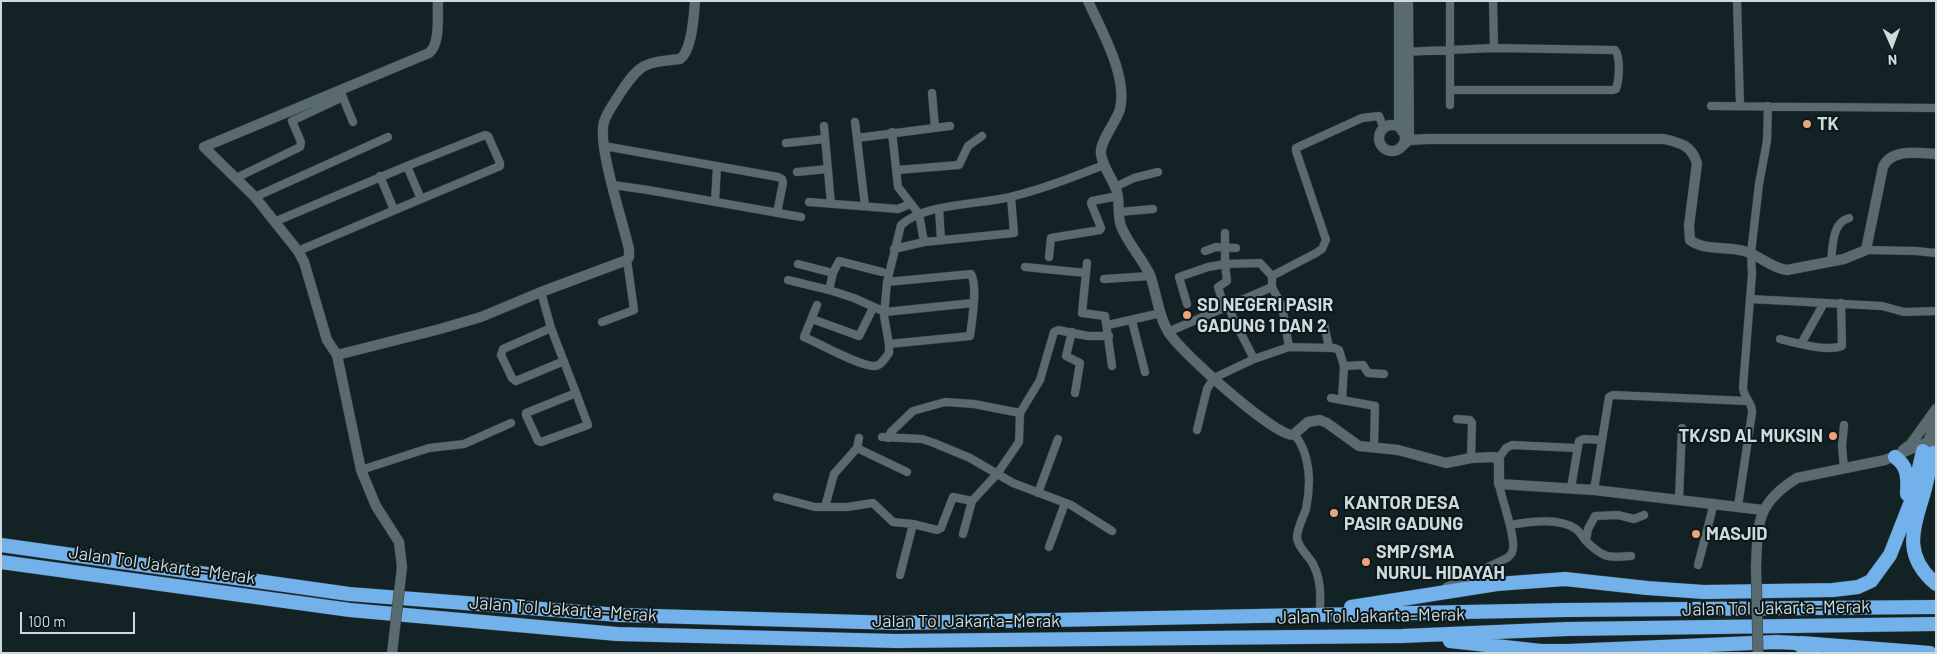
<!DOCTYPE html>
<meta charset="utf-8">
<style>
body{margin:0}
#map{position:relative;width:1937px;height:654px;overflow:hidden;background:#132225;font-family:Barlow,sans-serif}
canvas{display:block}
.frame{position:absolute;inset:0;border:2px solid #d0d9dc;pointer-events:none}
.north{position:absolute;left:1867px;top:20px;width:50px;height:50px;-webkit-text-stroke:4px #0a181c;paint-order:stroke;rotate:178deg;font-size:14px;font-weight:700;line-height:20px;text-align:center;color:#d0d9dc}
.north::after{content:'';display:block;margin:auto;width:18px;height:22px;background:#d0d9dc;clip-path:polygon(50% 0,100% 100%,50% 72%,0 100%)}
.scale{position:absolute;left:20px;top:612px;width:115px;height:22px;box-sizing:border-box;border:2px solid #d0d9dc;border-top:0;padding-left:6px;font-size:15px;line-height:18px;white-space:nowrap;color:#d0d9dc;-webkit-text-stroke:4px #0a181c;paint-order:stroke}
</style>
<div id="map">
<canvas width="1937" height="654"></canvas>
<div class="frame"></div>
<div class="north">N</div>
<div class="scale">100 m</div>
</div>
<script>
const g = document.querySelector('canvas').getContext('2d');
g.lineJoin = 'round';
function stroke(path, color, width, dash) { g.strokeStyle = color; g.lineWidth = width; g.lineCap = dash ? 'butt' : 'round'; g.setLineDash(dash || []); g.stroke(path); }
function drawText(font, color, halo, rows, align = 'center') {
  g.font = font + ' Barlow,sans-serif'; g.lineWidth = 4; g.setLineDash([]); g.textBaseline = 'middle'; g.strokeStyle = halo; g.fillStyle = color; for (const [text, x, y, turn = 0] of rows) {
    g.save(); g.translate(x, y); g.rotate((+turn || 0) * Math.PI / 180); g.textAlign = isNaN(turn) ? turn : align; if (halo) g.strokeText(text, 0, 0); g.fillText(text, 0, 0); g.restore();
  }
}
const street = new Path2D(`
 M1493,1L1494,48
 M1737,1L1740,106
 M1403,52L1494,48L1612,50H1615C1621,58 1619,80 1616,89L1613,90H1450
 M341,93L353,122
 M932,93L935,128
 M1450,105V1
 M1711,106L1936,108
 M855,122L865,206
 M824,126L831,204
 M892,132L898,187L919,214L924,242L1014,233L1011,197
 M857,138L950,126
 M786,143L825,139
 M604,146L778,177L782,179L783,183L777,213
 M897,170L959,165L968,146L982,136
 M797,172L828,169
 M380,176L394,210
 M236,178L300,147L301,142L292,121L343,97
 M613,185L648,190L801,217
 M1115,187L1134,178L1158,172
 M255,197L388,137
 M715,202L717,166
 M809,202L898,209L910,204
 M939,209L941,240
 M1119,212L1153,209
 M274,222L407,166
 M894,249L924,242
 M1866,250L1916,251L1936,253
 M298,251L421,199L407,166L485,135L488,136L500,163V166L421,199
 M1205,251L1216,247L1236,248
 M1049,257L1051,238L1100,230L1101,228L1091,203L1092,201L1118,196
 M1831,261C1833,245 1832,223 1849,218
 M1087,263L1082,313L1105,316L1112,366
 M798,264L833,273
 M1025,267L1086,273
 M882,272L839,261L833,273L829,290L854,298L885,312L973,303
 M1104,279L1150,276
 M788,280L829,290
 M887,282L971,274C978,286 972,321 970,336L889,344L884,316L887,282L901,225C926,203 978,205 1010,197C1043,189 1073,177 1104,165
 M1272,287L1282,306L1289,347
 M541,292L551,328L576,393
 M1750,299L1882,306L1904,312L1936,311
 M1187,304L1179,277L1208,267L1225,264V233
 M817,305L804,337C819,343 860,367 875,366C881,366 885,358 889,353V344
 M1229,307L1233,318L1254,359
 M1225,309L1218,287L1227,281L1225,264L1260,263L1272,276
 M812,319L859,336L873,308
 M1132,321L1145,372
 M602,322L634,310L627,260
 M1324,324L1329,347
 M1108,325L1161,313
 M551,328L503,349L501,355L512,378L516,381L564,361
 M1072,332L1066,356L1080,363L1075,393
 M1168,332L1272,287V276L1316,253L1322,249L1326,240L1296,151V148L1362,118L1379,116L1384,129
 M1780,339C1796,343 1826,352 1842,346L1841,303
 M1801,344L1824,303
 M1344,366L1363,365L1368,373L1384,374
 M576,393L588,425L541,442L538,441L526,415V413Z
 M1331,398L1342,400
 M1457,419L1470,420L1472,423L1471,458
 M1197,430L1207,389L1214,378L1254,359L1289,347L1334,348L1339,350L1344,366L1342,400L1375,406L1374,447
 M1295,435C1311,455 1311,485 1306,509C1303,518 1297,528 1297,538C1298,548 1309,556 1313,564C1320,577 1321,592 1320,606
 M882,437L922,439L934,443L970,458L1013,483L1071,505L1112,531
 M888,438L891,432L913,411L945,402L974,404L1020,413
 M857,448L907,472
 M1498,459L1506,448L1512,445L1576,448
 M1844,468L1842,446L1844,425
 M361,470L429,448L464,444L511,423
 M1571,488L1579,441L1584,439L1601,440
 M1594,490L1609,397L1613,395L1747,401
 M1038,493L1058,439
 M777,497L815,507H847L873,503L893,522L913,524L937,530L941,528L953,497L972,501
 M1679,499L1682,428
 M1738,506L1752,413C1753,402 1743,398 1743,387L1752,274L1751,253L1759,184L1767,141L1768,106
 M825,507L834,474L857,448L859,438
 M1510,525C1530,522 1558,517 1576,529C1580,532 1583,537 1586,541
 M963,534L972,501L997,474L1019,442L1020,413L1040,380L1054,332L1058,330L1088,336H1109
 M1049,547L1065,503
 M1631,556C1608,558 1603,558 1586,541L1588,529L1595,516L1618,515L1634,519L1644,515
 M1698,565L1714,503
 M900,575L913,524
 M1446,587L1507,558C1508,557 1512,554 1512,552C1518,542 1501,498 1499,484`);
const secondary = new Path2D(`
 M1088,1C1101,30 1128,76 1120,109C1117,121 1099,142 1101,154C1103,168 1113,179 1117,192C1120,203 1117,215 1121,226C1128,244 1142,258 1150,275C1157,294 1158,316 1169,333C1181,352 1273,435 1293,435L1308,422L1320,420L1327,423L1359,446L1398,450L1446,463L1471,458L1495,457L1499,461V484L1594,490L1763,510
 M1399,1V121L1402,131L1409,136
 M1408,1L1409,139
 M1379 138a13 13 0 1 1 26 0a13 13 0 1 1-26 0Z
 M1400,148L1409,140L1428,139H1664C1681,143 1691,145 1697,163L1689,226L1690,240C1704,251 1727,246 1744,251C1760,255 1770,268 1787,270L1844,259L1866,250L1883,167C1891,148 1919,153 1936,154
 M337,355L440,329L481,317L541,292L627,260L629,257V249C623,222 597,145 604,122C607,112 615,102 621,92C641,62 645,63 680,59C692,50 694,16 695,1
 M1926,446L1936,422
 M1903,450L1911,444L1936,409
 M402,567L399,542L376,506L361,470L337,355L327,340L304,262L298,251L255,197L204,147L429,53C441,43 437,16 438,1
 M1756,567C1758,522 1756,504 1797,478L1885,460L1928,442H1936`);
const highway = new Path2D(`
 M1933,453C1929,468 1927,484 1922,499C1911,533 1905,558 1936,584
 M1895,457C1908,466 1908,478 1907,494
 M1,545L349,594L619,615L897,623L1566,610L1936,607
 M1,562L350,610L617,634L896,641L1402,636L1567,629L1936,624
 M1351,607L1497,584L1565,579L1647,588L1704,592L1833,590L1858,587L1871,581L1890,555L1912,499L1923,451
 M1450,641L1541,651H1568L1776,642L1796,643L1814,653
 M1801,643L1930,653`);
const secondaryBridge = new Path2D(`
 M1756,567L1758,653
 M392,653L402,567`);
const markers = [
 [1807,124,5,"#efa378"],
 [1187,315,5,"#efa378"],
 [1833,436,5,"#efa378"],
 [1334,513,5,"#efa378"],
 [1696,534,5,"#efa378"],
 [1366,562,5,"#efa378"]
];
const poiNames = [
 ["TK",1817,124],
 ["SD NEGERI PASIR",1197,305],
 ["GADUNG 1 DAN 2",1197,326],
 ["TK/SD AL MUKSIN",1823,436,"right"],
 ["KANTOR DESA",1344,503],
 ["PASIR GADUNG",1344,524],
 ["MASJID",1706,534],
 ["SMP/SMA",1376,552],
 ["NURUL HIDAYAH",1376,573]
];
const streetNames = [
 ["Jalan Tol Jakarta–Merak",162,565,8],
 ["Jalan Tol Jakarta–Merak",1776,608,-1],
 ["Jalan Tol Jakarta–Merak",563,609,4],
 ["Jalan Tol Jakarta–Merak",1371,616,-1],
 ["Jalan Tol Jakarta–Merak",966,621]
];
stroke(street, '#333c3f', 9);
stroke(secondary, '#333c3f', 11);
stroke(highway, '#333c3f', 15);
stroke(street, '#5a6b6f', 8);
stroke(secondary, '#5a6b6f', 10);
stroke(highway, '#72b1ea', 14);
stroke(secondaryBridge, '#333c3f', 11, []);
stroke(secondaryBridge, '#5a6b6f', 10);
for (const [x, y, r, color] of markers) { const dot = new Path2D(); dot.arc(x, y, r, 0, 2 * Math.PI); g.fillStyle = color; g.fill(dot); stroke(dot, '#0a181c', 2); }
drawText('bold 18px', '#d0d9dc', '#0a181c', poiNames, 'left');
drawText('18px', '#d0d9dc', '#0a181c', streetNames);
</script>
